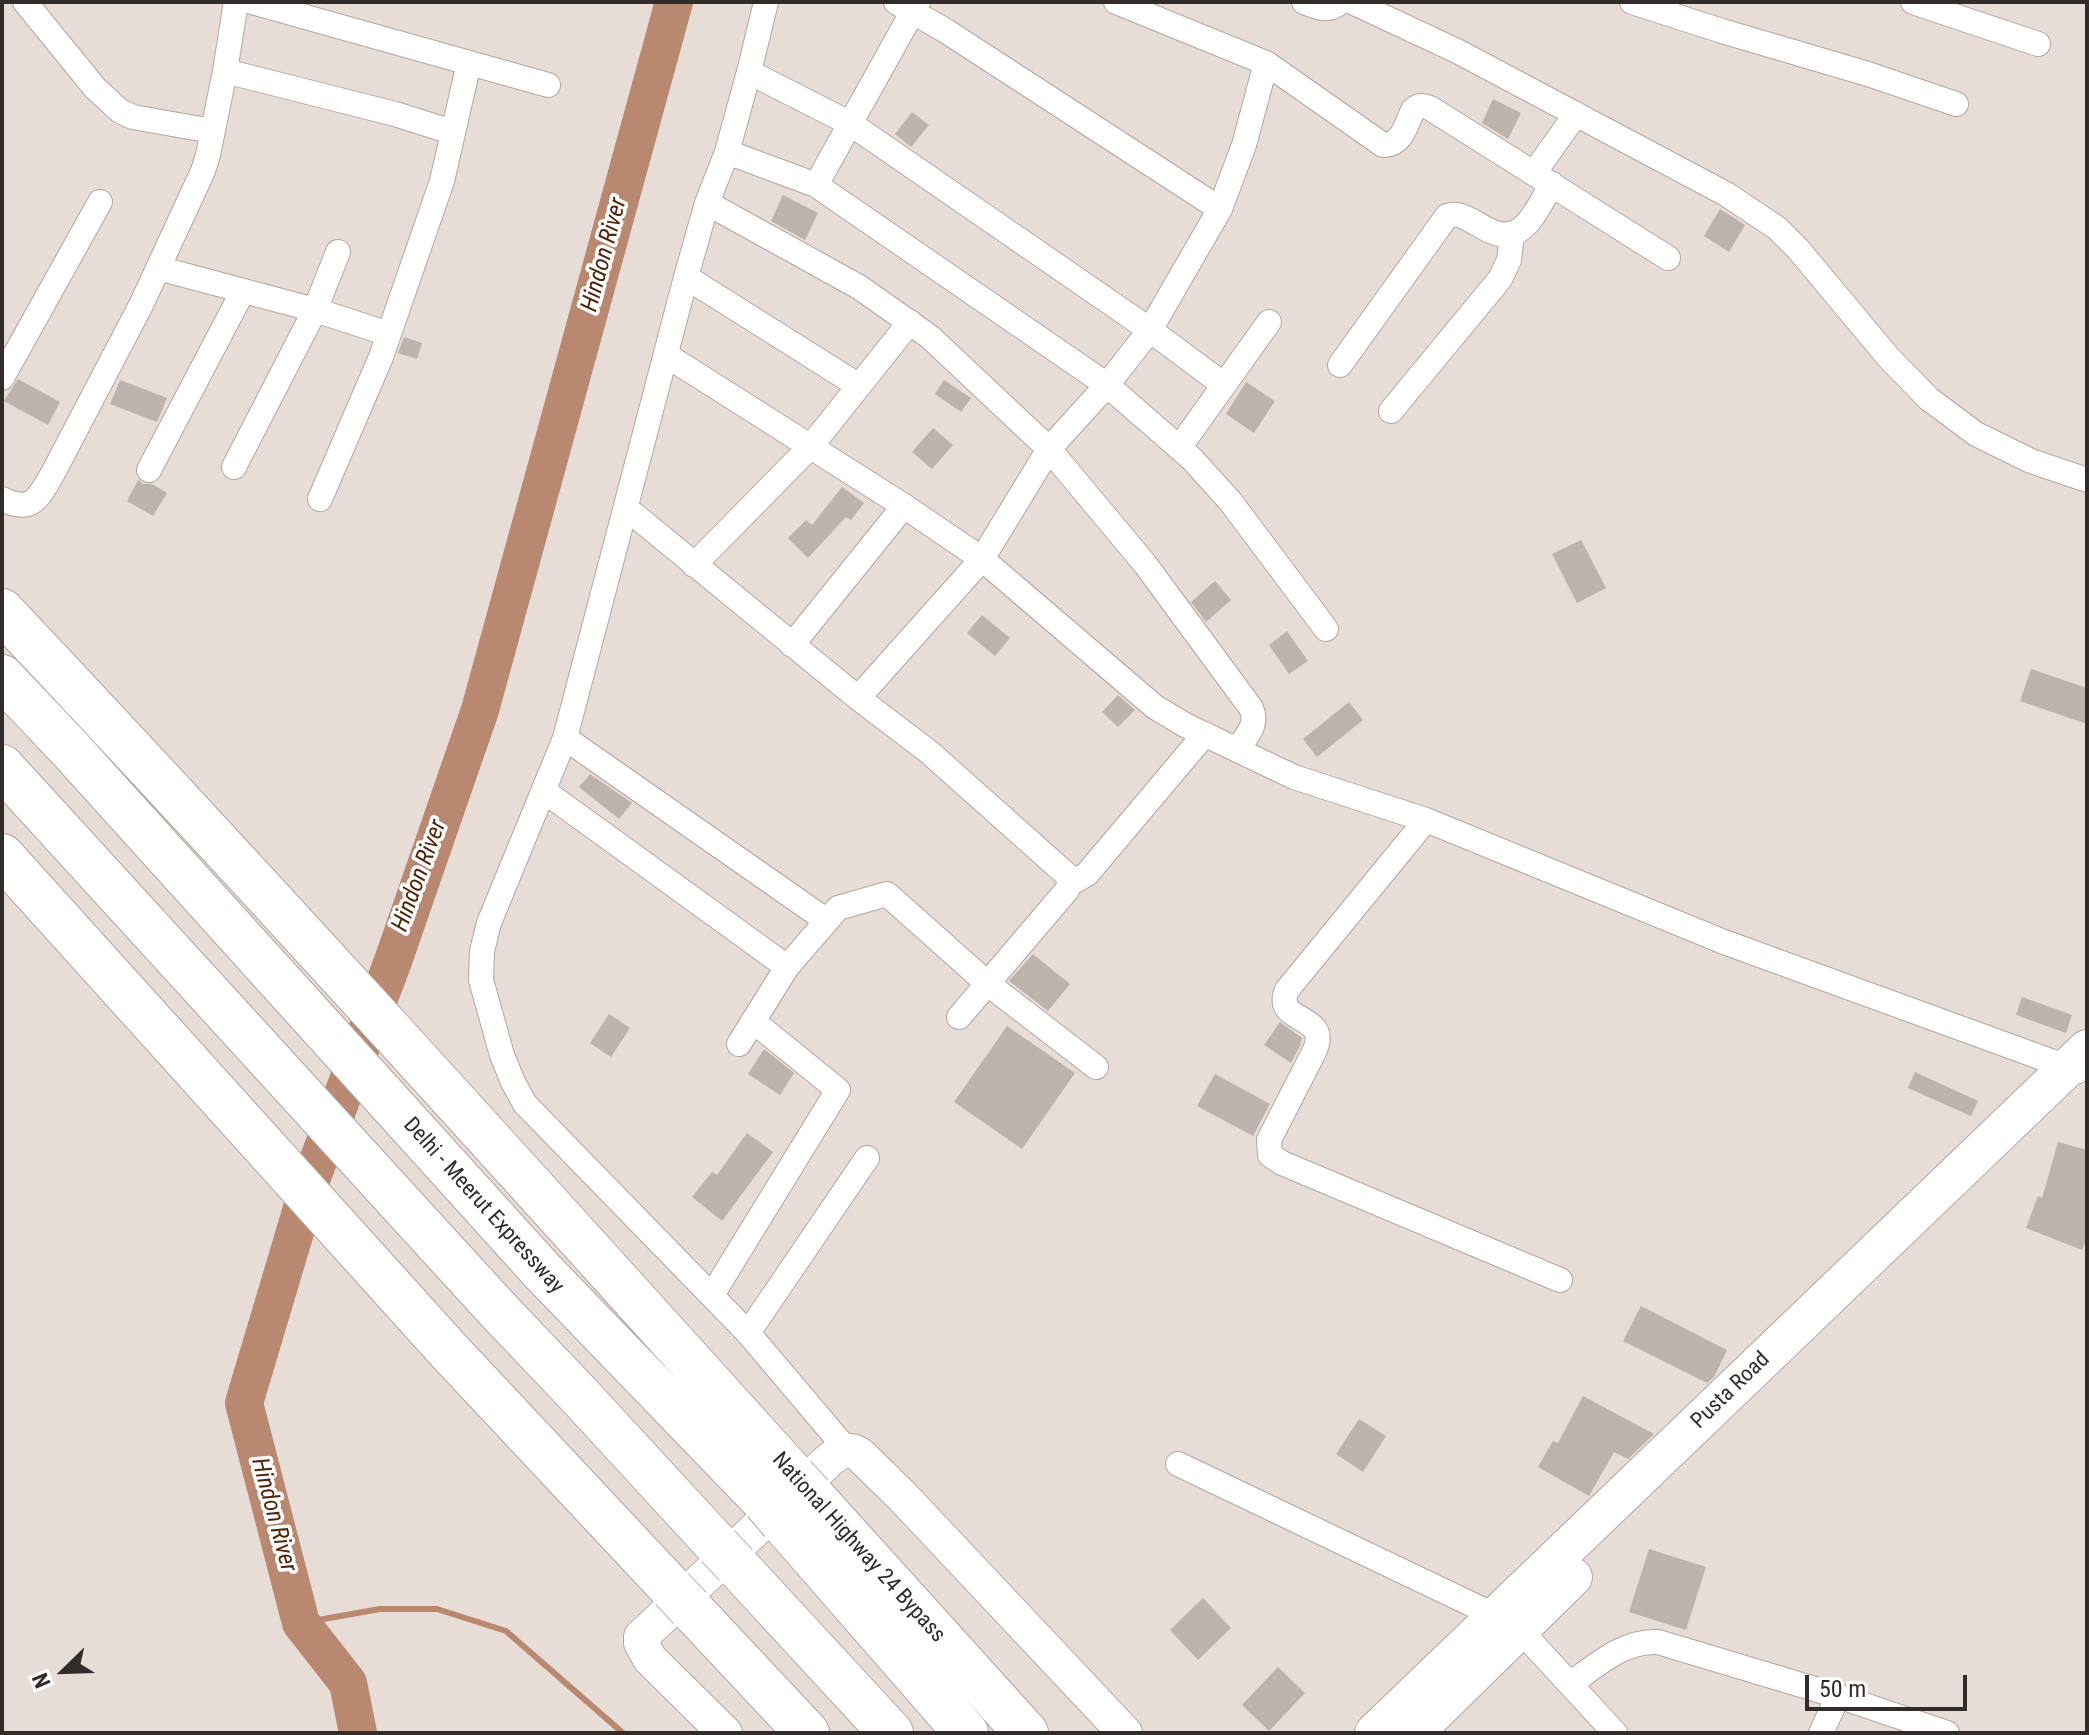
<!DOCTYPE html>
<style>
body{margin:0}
#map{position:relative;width:2089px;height:1735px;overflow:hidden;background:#e8dcd7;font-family:"Roboto Condensed",sans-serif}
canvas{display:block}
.frame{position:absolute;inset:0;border:4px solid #312c2a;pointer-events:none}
.north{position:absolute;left:24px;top:1631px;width:80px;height:80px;-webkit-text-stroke:6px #fff;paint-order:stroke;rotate:247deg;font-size:22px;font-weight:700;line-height:32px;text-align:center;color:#312c2a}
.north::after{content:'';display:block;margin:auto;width:28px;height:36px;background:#312c2a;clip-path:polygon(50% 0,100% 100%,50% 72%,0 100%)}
.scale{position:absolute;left:1805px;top:1675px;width:162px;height:36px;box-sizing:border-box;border:4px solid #312c2a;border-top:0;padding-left:10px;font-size:24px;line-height:28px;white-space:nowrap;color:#312c2a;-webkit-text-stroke:6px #fff;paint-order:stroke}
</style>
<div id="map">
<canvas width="2089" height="1735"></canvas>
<div class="frame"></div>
<div class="north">N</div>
<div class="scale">50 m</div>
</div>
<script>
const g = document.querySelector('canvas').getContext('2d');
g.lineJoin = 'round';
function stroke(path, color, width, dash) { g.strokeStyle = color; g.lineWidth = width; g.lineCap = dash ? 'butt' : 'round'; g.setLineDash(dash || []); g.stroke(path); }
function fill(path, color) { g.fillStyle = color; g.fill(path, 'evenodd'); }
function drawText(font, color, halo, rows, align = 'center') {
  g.font = font + ' "Roboto Condensed",sans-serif'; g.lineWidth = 7; g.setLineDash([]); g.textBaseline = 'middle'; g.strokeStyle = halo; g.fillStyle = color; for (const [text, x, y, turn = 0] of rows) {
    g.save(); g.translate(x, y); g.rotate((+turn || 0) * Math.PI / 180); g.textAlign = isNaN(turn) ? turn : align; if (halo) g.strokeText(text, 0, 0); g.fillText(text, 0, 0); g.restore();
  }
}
const stream = new Path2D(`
 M301,1623L380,1609H437L506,1631L623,1733`);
const river = new Path2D(`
 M358,1733L348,1683L301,1623L244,1403L309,1185L393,961L480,710L674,2`);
const building = new Path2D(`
 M1493,99L1521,113L1508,139L1482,123Z
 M912,112L929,125L911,147L895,134Z
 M783,195L818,213L805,240L771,221Z
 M1720,209L1745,225L1729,252L1704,236Z
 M404,337L422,343L417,359L398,353Z
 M18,379L60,402L48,425L4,401Z
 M120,380L167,398L157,422L110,404Z
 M944,380L971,398L961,412L935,394Z
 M1246,382L1275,401L1254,433L1226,414Z
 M933,428L953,445L932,469L912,452Z
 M138,480L143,484H152L167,493L153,516L127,501Z
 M842,487L864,503L851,520L846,517L808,558L788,538L806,520L812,525Z
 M1581,540L1606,588L1577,603L1552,554Z
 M1215,581L1231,600L1206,622L1191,602Z
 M982,615L1010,638L995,656L967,633Z
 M1287,631L1308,661L1289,674L1269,645Z
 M2031,669L2087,688V724L2020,701Z
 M1118,695L1135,710L1118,727L1102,712Z
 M1349,702L1363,720L1317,757L1303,739Z
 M590,774L632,803L619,819L579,787Z
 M1033,954L1070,984L1048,1011L1009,981Z
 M2022,997L2072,1015L2066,1033L2016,1015Z
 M609,1014L630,1028L611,1057L590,1043Z
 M1280,1022L1302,1038L1300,1046L1291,1063L1264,1045Z
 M1007,1026L1075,1073L1022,1149L954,1102Z
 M764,1049L794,1073L780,1095L748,1074Z
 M1915,1072L1978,1101L1971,1116L1908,1088Z
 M1215,1074L1270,1104L1253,1136L1197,1106Z
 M747,1133L773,1152L722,1221L692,1197L712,1172L717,1175Z
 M2058,1142L2087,1150V1238L2082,1250L2026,1228L2038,1196L2042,1198Z
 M1641,1306L1727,1350L1714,1377L1707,1383L1623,1341Z
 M1583,1396L1654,1434L1628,1459L1614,1452L1589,1496L1538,1467L1553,1441L1558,1443Z
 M1359,1419L1386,1436L1363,1472L1336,1454Z
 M1649,1549L1706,1567L1686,1630L1629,1612Z
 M1203,1598L1231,1628L1198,1660L1170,1630Z
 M1278,1667L1305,1693L1269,1731L1242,1705Z`);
const street = new Path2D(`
 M25,2L95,88L120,111L133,117L212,131
 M252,2L548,85
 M766,2L749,72L727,152L707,203L686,277L565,738L489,923L482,951L481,980L502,1055L513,1082L525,1104L748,1333L847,1450
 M896,2L946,31L1220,209
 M1116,2L1266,63L1383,145C1402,145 1406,125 1413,110C1418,105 1423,105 1430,108L1668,258
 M1304,2C1316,7 1329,13 1340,2
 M1352,2L1457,51L1726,194L1777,228L1798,249L1889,358L1929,399L1976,434L2031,461L2087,480
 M1632,2L1722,31L1868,74L1956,104
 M1913,2L2038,44
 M225,71L395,114L452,132
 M749,72L851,124L1150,330L1224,385
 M727,152L816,185L1107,385L1192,459L1230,501L1326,629
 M1534,173L1576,114
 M816,185L918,2
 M707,203L859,287L930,337L1049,449L1145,564L1251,708C1259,725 1246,736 1237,750
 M158,268L315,310L389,334
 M686,277L859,386
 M666,355L904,506L982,559L1155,707L1185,725L1294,777L1426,820L1724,942L2078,1071
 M1340,365L1447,216C1457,213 1463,216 1472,221C1480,225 1491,233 1500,234C1527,239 1540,203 1552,184
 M2,378L100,202
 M1391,411L1500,279L1509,260L1512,235
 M1179,448L1269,322
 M234,467L315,310L338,252
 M149,470L243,291
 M2,499C32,514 38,498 52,475L141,305L203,171L208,155L225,71L236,2
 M320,499L381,357L442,181L469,63
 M626,508L858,698L929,752L1067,875L1070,882L1067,890L959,1017
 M694,565L811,446L910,322
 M792,645L904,506
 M858,698L982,559L1049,449L1107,385L1150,330L1220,209L1244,145L1266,63
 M565,738L827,921
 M544,791L787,967L739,1044
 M1426,820L1287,990C1272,1025 1333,1012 1314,1052L1269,1140L1270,1155L1282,1163L1560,1280
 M1070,884L1087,874L1205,734
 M787,967L838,908L887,894L988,984L1096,1067
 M712,1295L838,1090L753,1021
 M748,1333L867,1158
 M1178,1464L1496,1616
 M1520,1630L1615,1733
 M1570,1684C1597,1665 1624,1640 1658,1642L1838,1696L1947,1733
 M1821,1733L1838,1696`);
const secondary = new Path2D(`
 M725,1733L650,1659L641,1643V1637L827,1462C837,1453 847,1446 860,1455L902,1496L1125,1733`);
const primary = new Path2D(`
 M1374,1733L2087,1049
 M1414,1733L1573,1577`);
const highway = new Path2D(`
 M2,611C270,895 532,1186 794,1476
 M2,677L71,750L543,1272L765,1502
 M2,767L498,1310L578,1394L718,1546
 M2,856L449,1351L672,1589
 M811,1495L1026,1733
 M782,1522L966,1733
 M736,1565L891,1733
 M690,1608L807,1733`);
const highwayBridge = new Path2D(`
 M794,1476L811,1495
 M765,1502L782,1522
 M718,1546L736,1565
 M672,1589L690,1608`);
const streetNames = [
 ["Delhi - Meerut Expressway",483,1206,48],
 ["Pusta Road",1731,1391,-44],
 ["National Highway 24 Bypass",858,1548,48]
];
const waterNames = [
 ["Hindon River",605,255,-75],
 ["Hindon River",420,876,-70],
 ["Hindon River",273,1515,75]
];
stroke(stream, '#b88871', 6);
stroke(river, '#b88871', 38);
fill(building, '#bdb2ac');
stroke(street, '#b2a6a1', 26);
stroke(secondary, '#b2a6a1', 36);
stroke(primary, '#b2a6a1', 40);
stroke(highway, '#b2a6a1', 46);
stroke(street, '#fff', 24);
stroke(secondary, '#fff', 34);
stroke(primary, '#fff', 38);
stroke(highway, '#fff', 44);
stroke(highwayBridge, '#b2a6a1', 46, []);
stroke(highwayBridge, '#fff', 44);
drawText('22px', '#312c2a', '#fff', streetNames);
drawText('italic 24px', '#512308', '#fff', waterNames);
</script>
